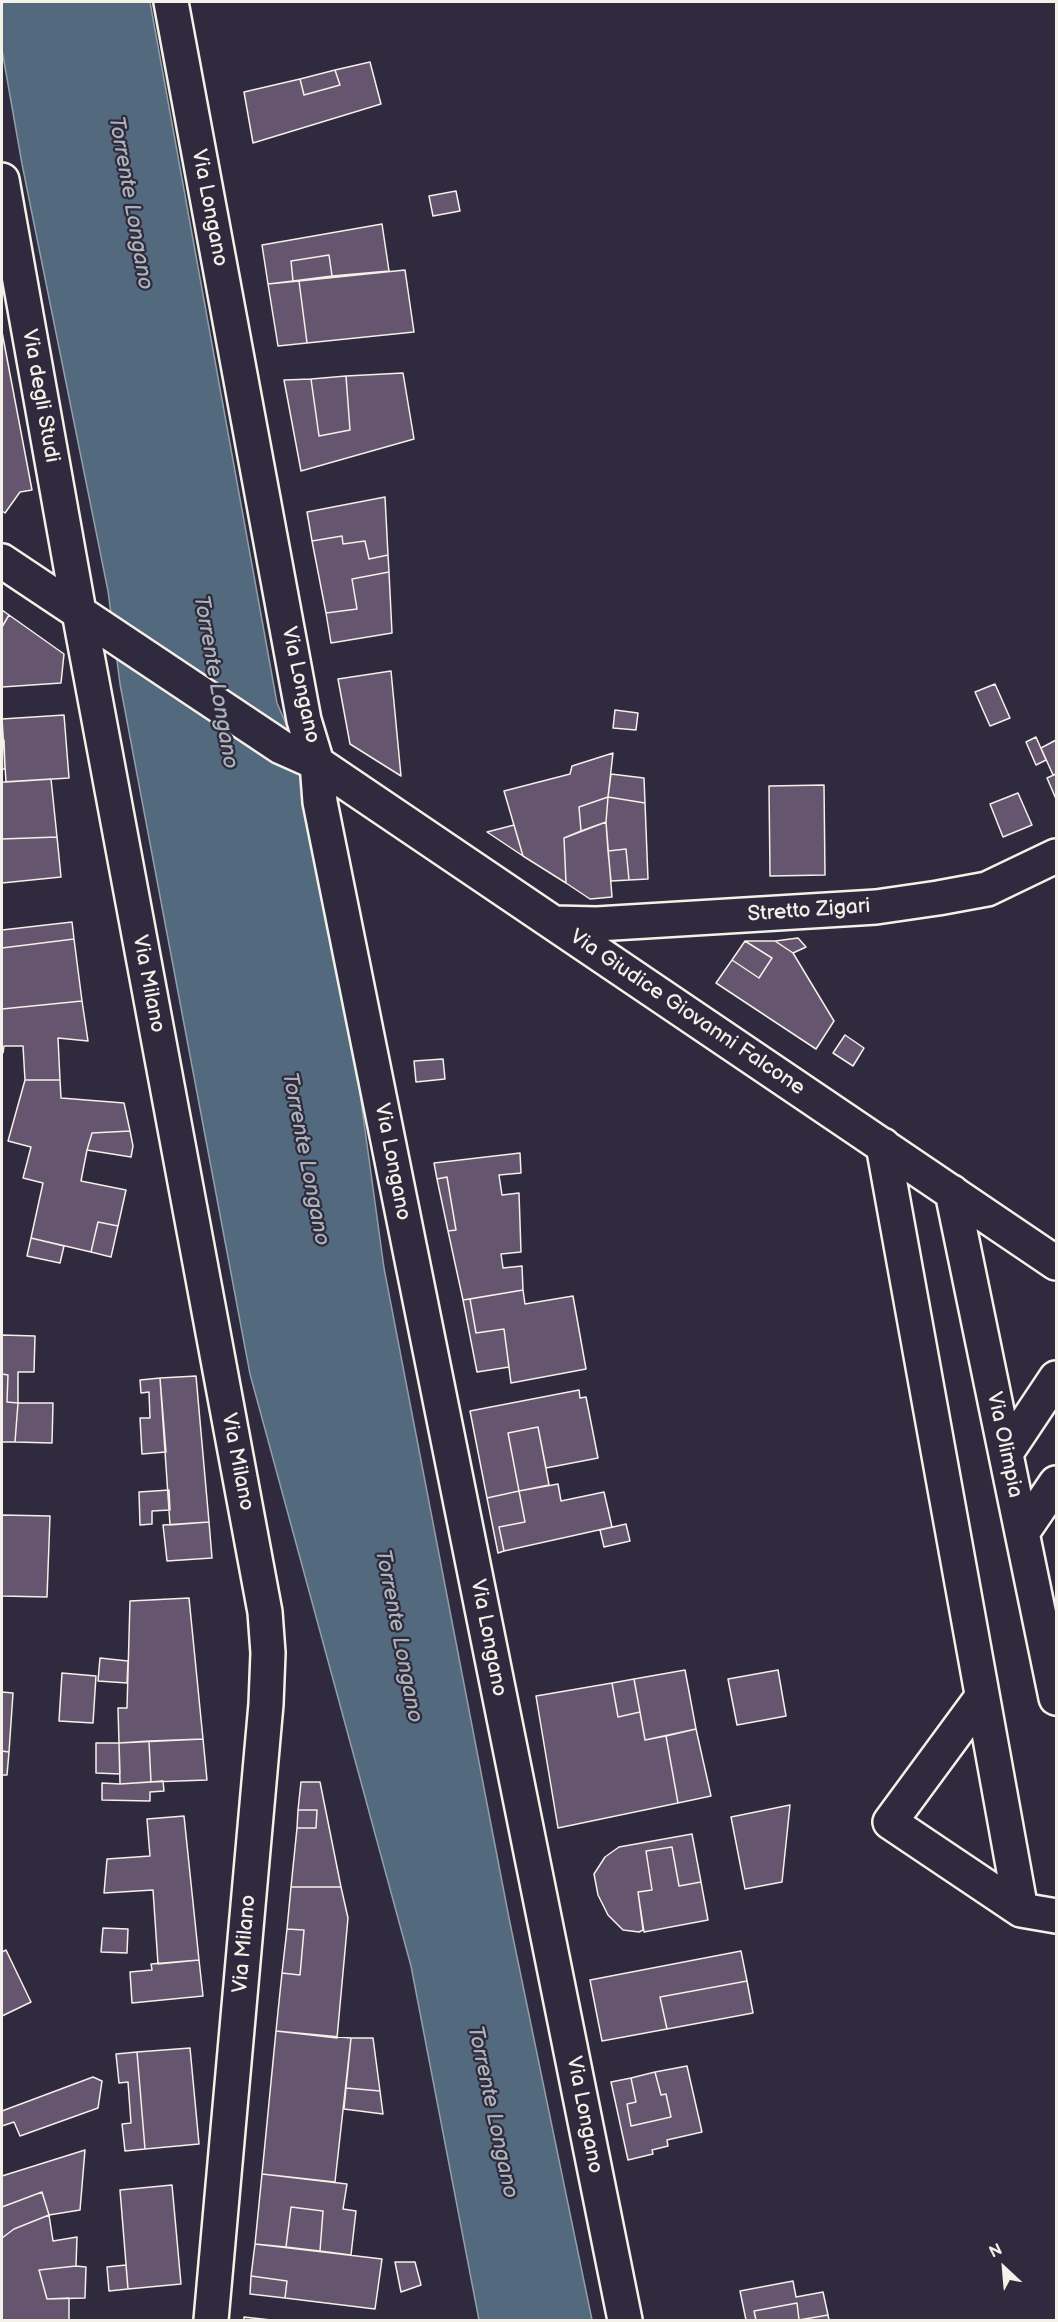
<!DOCTYPE html>
<style>
body{margin:0}
#map{position:relative;width:1058px;height:2322px;overflow:hidden;background:#2f2a3d;font-family:"Balsamiq Sans",sans-serif}
canvas{display:block}
.frame{position:absolute;inset:0;border:3px solid #f4f1e8;pointer-events:none}
.north{position:absolute;left:974px;top:2238px;width:60px;height:60px;-webkit-text-stroke:4px #2f2a3d;paint-order:stroke;rotate:334deg;font-size:16px;font-weight:700;line-height:24px;text-align:center;color:#f4f1e8}
.north::after{content:'';display:block;margin:auto;width:21px;height:27px;background:#f4f1e8;clip-path:polygon(50% 0,100% 100%,50% 72%,0 100%)}
</style>
<div id="map">
<canvas width="1058" height="2322"></canvas>
<div class="frame"></div>
<div class="north">N</div>
</div>
<script>
const g = document.querySelector('canvas').getContext('2d');
g.lineJoin = 'round';
function fill(path, color) { g.fillStyle = color; g.fill(path, 'evenodd'); }
function stroke(path, color, width, dash) { g.strokeStyle = color; g.lineWidth = width; g.lineCap = dash ? 'butt' : 'round'; g.setLineDash(dash || []); g.stroke(path); }
function drawText(font, color, halo, rows, align = 'center') {
  g.font = font + ' "Balsamiq Sans",sans-serif'; g.lineWidth = 4.5; g.setLineDash([]); g.textBaseline = 'middle'; g.strokeStyle = halo; g.fillStyle = color; for (const [text, x, y, turn = 0] of rows) {
    g.save(); g.translate(x, y); g.rotate((+turn || 0) * Math.PI / 180); g.textAlign = isNaN(turn) ? turn : align; if (halo) g.strokeText(text, 0, 0); g.fillText(text, 0, 0); g.restore();
  }
}
const water = new Path2D(`
 M2,2H150L277,703L320,802L384,1268L509,1918L592,2320H479L411,1966L250,1374L120,684L108,591L22,164L2,50Z`);
const building = new Path2D(`
 M370,62L381,104L253,143L244,92L300,79L304,95L340,85L335,70Z
 M335,70L340,85L304,95L300,79Z
 M456,191L460,211L433,216L429,196Z
 M382,224L389,271L332,276L329,255L291,261L293,281L268,284L262,245Z
 M329,255L332,276L293,281L291,261Z
 M405,270L414,332L307,343L299,281Z
 M299,281L307,343L278,346L268,284Z
 M2,332L32,490L20,492L5,513L2,511Z
 M403,373L414,439L301,471L284,380L311,379L319,436L350,430L346,376Z
 M346,376L350,430L319,436L311,379Z
 M385,497L388,555L369,559L365,541L343,544L342,536L312,541L307,512Z
 M342,536L343,544L365,541L369,559L388,555L389,572L352,579L357,609L326,613L312,541Z
 M389,572L392,633L331,643L326,613L357,609L352,579Z
 M2,610L9,615L2,627Z
 M9,615L64,654L61,683L2,687V627Z
 M391,671L401,776L350,744L338,679Z
 M995,684L1010,718L990,726L975,692Z
 M615,710L638,713L636,730L613,728Z
 M64,715L69,778L6,782L2,719Z
 M1036,737L1046,760L1036,765L1026,742Z
 M2,740H4L5,769H2Z
 M1056,740V774L1053,775L1041,748Z
 M613,753L608,797L579,807L581,831L564,838L566,883L523,856L504,791L570,774L572,766Z
 M611,774L644,778L645,803L608,797Z
 M1056,774V799L1047,778Z
 M51,779L57,837L2,839V782Z
 M824,785L825,875L770,876L769,786Z
 M1018,793L1032,825L1003,837L990,804Z
 M608,797L606,822L581,831L579,807Z
 M608,797L645,803L648,879L629,880L626,849L608,851L606,822Z
 M606,822L612,897L590,899L566,883L564,838Z
 M514,825L523,856L487,832Z
 M57,837L61,877L2,883V839Z
 M626,849L629,880L611,881L608,851Z
 M72,922L74,939L2,948V930Z
 M798,938L806,947L793,953L775,941Z
 M74,939L82,1001L2,1009V948Z
 M745,941L772,958L759,978L732,960Z
 M745,941H775L793,953L834,1021L816,1049L716,983L732,960L759,978L772,958Z
 M82,1001L88,1041L58,1038L60,1080H25L23,1046H4L3,1053H2V1009Z
 M845,1035L864,1048L853,1066L833,1053Z
 M443,1059L445,1079L416,1082L414,1061Z
 M25,1080H60L61,1098L124,1103L130,1131L92,1133L87,1150L81,1181L126,1190L118,1226L98,1222L91,1252L31,1238L43,1183L23,1178L31,1147L8,1141Z
 M130,1131L133,1146L131,1157L87,1150L92,1133Z
 M520,1153L521,1173L499,1175L502,1195L519,1193L521,1252L501,1254L503,1268L522,1266L523,1290L463,1300L448,1231L456,1230L447,1177L437,1179L434,1163Z
 M447,1177L456,1230L448,1231L437,1179Z
 M98,1222L118,1226L111,1257L91,1252Z
 M31,1238L64,1246L60,1263L27,1256Z
 M523,1290L525,1304L573,1296L586,1369L511,1383L504,1329L476,1333L470,1299Z
 M470,1299L476,1333L504,1329L509,1367L477,1372L463,1300Z
 M2,1335L35,1336L34,1372H18V1403L7,1402L8,1375L2,1374Z
 M2,1374L8,1375L7,1402L18,1403L15,1442H2Z
 M196,1376L209,1522L170,1525L160,1378Z
 M160,1378L166,1452L142,1454L140,1418H150L149,1392L141,1393L140,1380Z
 M579,1390L580,1398L586,1397L598,1458L546,1468L538,1427L508,1433L519,1491L487,1498L470,1411Z
 M18,1403H53L52,1443L15,1442Z
 M538,1427L549,1485L519,1491L508,1433Z
 M558,1484L561,1501L604,1492L612,1527L504,1551L499,1527L525,1522L519,1491Z
 M169,1490L170,1510L152,1511V1524L140,1525L139,1492Z
 M519,1491L525,1522L499,1527L504,1551L498,1553L487,1498Z
 M2,1515L50,1516L47,1597L2,1596Z
 M209,1522L212,1558L167,1561L163,1525Z
 M626,1524L630,1541L604,1547L600,1530Z
 M189,1598L203,1739L119,1743L118,1708H127L130,1601Z
 M100,1658L128,1661L127,1683L98,1681Z
 M685,1670L696,1729L645,1740L634,1679Z
 M778,1670L786,1716L737,1725L728,1679Z
 M62,1673L96,1676L93,1723L59,1721Z
 M634,1679L640,1712L618,1717L612,1683Z
 M612,1683L618,1717L640,1712L645,1740L666,1736L678,1803L558,1828L536,1696Z
 M2,1692L13,1693L9,1752L2,1751Z
 M696,1729L711,1796L678,1803L666,1736Z
 M203,1739L207,1780L151,1782L149,1741Z
 M149,1741L151,1782L120,1784L119,1743Z
 M96,1743H119L120,1774L96,1773Z
 M2,1751L9,1752L7,1775H2Z
 M163,1781L164,1791L150,1792V1801L102,1800V1783L120,1784Z
 M301,1782H320L341,1887H291L297,1828H316L317,1810H298Z
 M790,1805L782,1882L745,1889L731,1817Z
 M298,1810H317L316,1828H297Z
 M184,1816L199,1960L158,1964L153,1890L104,1893L107,1859L150,1856L147,1819Z
 M692,1834L701,1882L679,1886L672,1847L646,1851L652,1890L638,1892L643,1930L639,1932L623,1930L608,1915L598,1895L594,1874L605,1857L619,1847Z
 M672,1847L679,1886L701,1882L708,1920L644,1932L638,1892L652,1890L646,1851Z
 M291,1887H341L348,1918L337,2038L276,2031L282,1973L300,1975L304,1930L287,1929Z
 M103,1928L128,1929L127,1953L101,1952Z
 M287,1929L304,1930L300,1975L282,1973Z
 M6,1950L31,2002L2,2016V1952Z
 M741,1951L747,1981L660,1997L667,2029L602,2041L590,1980Z
 M199,1960L203,1996L132,2003L130,1972L152,1970L151,1964Z
 M747,1981L753,2013L667,2029L660,1997Z
 M276,2031L351,2038L335,2182L262,2174Z
 M351,2038H373L380,2091L346,2088Z
 M190,2048L199,2144L145,2149L137,2052Z
 M137,2052L145,2149L125,2151L122,2124L131,2123L128,2082L119,2083L116,2054Z
 M687,2066L702,2132L667,2140L668,2146L652,2150L653,2154L628,2160L611,2082L631,2078L636,2102L627,2104L631,2126L671,2117L666,2094L661,2095L655,2072Z
 M655,2072L661,2095L666,2094L671,2117L631,2126L627,2104L636,2102L631,2078Z
 M93,2077L102,2081L98,2108L20,2136L14,2122L2,2126V2111Z
 M346,2088L380,2091L383,2114L344,2109Z
 M85,2150L80,2210L49,2215L42,2192L2,2207V2176Z
 M262,2174L347,2184L343,2209L356,2211L351,2255L320,2251L323,2211L291,2207L286,2247L255,2244Z
 M172,2185L181,2284L128,2289L120,2190Z
 M42,2192L49,2215L14,2229L2,2238V2207Z
 M291,2207L323,2211L320,2251L286,2247Z
 M49,2215L53,2241L77,2237L76,2266L39,2270L47,2299L69,2298V2320H2V2238L14,2229Z
 M255,2244L382,2259L375,2309L285,2298L287,2281L251,2276Z
 M395,2262H415L421,2285L401,2292Z
 M126,2265L128,2289L109,2291L107,2267Z
 M76,2266L86,2267L85,2298L47,2299L39,2270Z
 M251,2276L287,2281L285,2298L250,2294Z
 M793,2281L796,2297L823,2292L828,2315L799,2320L797,2303L754,2311L756,2320H746L740,2291Z
 M797,2303L799,2320L828,2315L829,2320H756L754,2311Z
 M244,2317L271,2320H244Z`);
const minor = new Path2D(`
 M171,2L304,720L317,763L320,802L625,2320
 M2,180L79,612L265,1612L268,1653L266,1704L211,2320
 M2,561L281,747L317,763L1056,1263
 M554,923L597,924L876,907L938,898L987,889L1056,856
 M883,1145L1021,1910
 M952,1192L1056,1698
 M1006,1453L1056,1378
 M1022,1533L1056,1483
 M982,1697L890,1822L1021,1910L1056,1916`);
const streetNames = [
 ["Via Longano",209,208,79],
 ["Via degli Studi",40,396,80],
 ["Via Longano",300,685,78],
 ["Stretto Zigari",809,911,-4],
 ["Via Milano",148,984,79],
 ["Via Giudice Giovanni Falcone",687,1013,34],
 ["Via Longano",392,1162,79],
 ["Via Olimpia",1004,1445,78],
 ["Via Milano",237,1462,79],
 ["Via Longano",488,1638,79],
 ["Via Milano",245,1944,-85],
 ["Via Longano",584,2115,79]
];
const waterNames = [
 ["Torrente Longano",130,203,80],
 ["Torrente Longano",215,682,80],
 ["Torrente Longano",305,1159,79],
 ["Torrente Longano",398,1636,79],
 ["Torrente Longano",492,2112,78]
];
fill(water, '#53697e');
stroke(water, '#939fa8', 1.5);
fill(building, '#66556e');
stroke(building, '#f4f1e8', 1.5);
stroke(minor, '#f4f1e8', 38);
stroke(minor, '#2f2a3d', 33);
drawText('21px', '#f4f1e8', '#2f2a3d', streetNames);
drawText('italic 22px', '#acb4b8', '#2f2a3d', waterNames);
</script>
